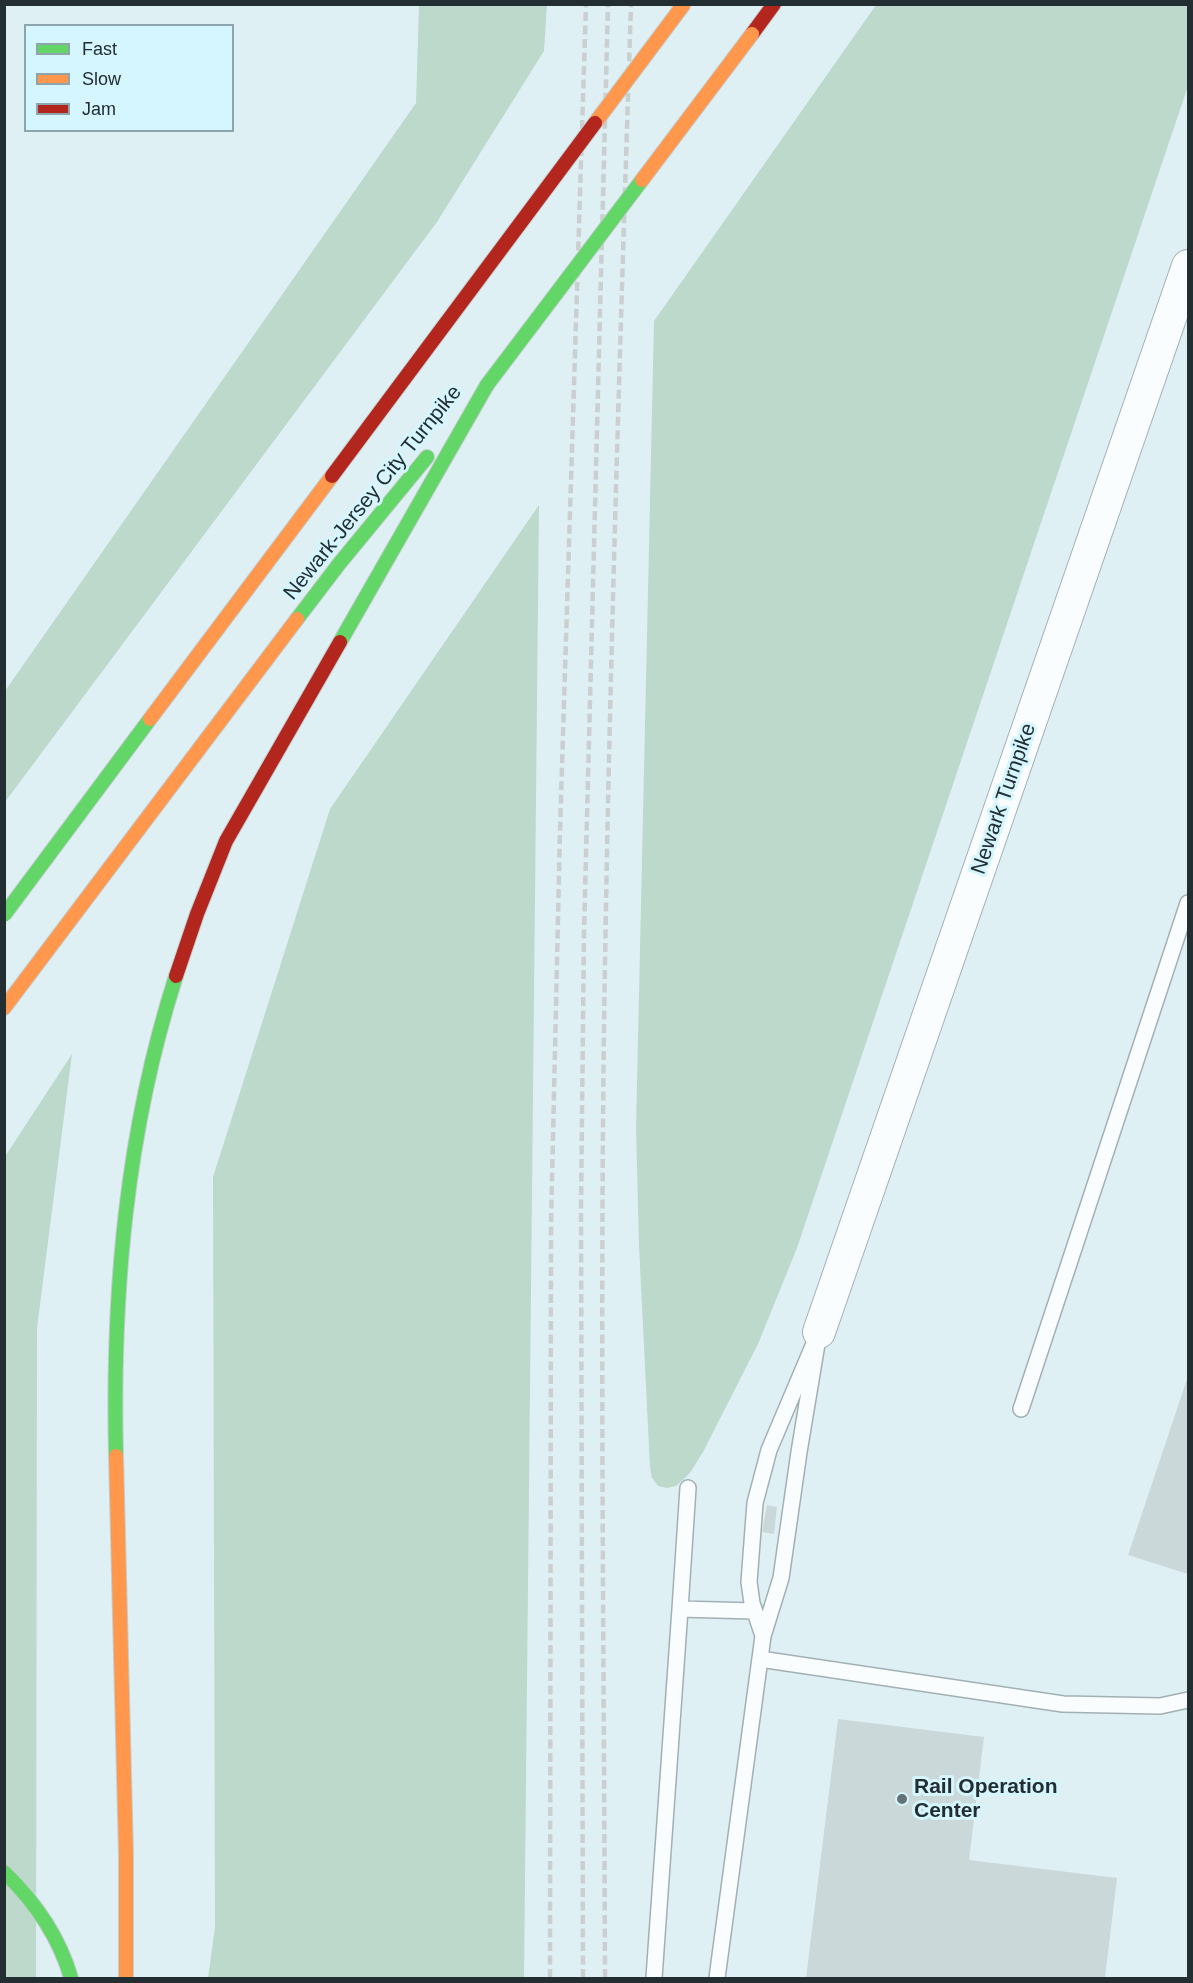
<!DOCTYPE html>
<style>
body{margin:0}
#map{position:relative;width:1193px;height:1983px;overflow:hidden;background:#dff0f5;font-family:Arial,sans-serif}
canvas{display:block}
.frame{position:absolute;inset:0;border:6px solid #222e32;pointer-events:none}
.legend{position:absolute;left:24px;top:24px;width:210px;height:108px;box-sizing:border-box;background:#d5f5ff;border:2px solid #8da5ad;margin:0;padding:8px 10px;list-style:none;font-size:18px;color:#222e32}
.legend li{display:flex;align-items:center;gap:12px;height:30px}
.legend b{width:30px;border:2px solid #8da5ad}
</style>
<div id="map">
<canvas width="1193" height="1983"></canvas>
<div class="frame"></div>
<ul class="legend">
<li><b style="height:8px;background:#63d668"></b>Fast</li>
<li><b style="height:8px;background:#ff974d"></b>Slow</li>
<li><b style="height:8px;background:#b3261e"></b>Jam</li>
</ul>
</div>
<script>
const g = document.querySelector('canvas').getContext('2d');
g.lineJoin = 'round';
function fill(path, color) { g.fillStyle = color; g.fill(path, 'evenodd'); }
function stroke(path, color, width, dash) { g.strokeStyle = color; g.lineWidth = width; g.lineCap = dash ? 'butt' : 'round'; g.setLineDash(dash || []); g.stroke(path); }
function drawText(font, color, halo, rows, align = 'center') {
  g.font = font + ' Arial,sans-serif'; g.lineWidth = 6; g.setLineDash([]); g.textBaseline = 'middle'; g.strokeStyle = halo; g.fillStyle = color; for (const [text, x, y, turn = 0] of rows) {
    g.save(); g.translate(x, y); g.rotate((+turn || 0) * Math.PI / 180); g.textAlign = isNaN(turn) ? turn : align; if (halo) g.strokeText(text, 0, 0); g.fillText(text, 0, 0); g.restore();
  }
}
const green = new Path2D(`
 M419,5H547L544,51L437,222L5,802V691L416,103Z
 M876,5H1188V86L797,1248L758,1344L703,1452L690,1473L676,1486L667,1488L658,1486L652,1478L650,1467L639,1246L636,1128L654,321Z
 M539,505L524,1978H208L215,1927L213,1177L330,809Z
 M72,1054L37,1328L36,1978H4V1158Z`);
const building = new Path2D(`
 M1188,1376V1574L1128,1555Z
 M767,1505L777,1507L774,1534L762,1532Z
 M838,1719L984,1737L969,1860L1117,1878L1105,1978H806Z`);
const lane = new Path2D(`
 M819,1332L799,1452L781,1578L763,1636L752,1603L749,1582L755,1503L769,1450Z
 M1021,1409L1188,903
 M680,1609L688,1488
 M760,1659L1063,1704L1160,1706L1188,1700
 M654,1978L680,1609L754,1611
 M717,1978L763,1636`);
const street = new Path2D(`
 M819,1332L1188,266`);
const fast = new Path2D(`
 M297,619L339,564L427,457
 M340,642L487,385
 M116,1456C112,1293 126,1132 176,976
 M4,1872C35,1902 59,1936 71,1978`);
const slow = new Path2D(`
 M4,1008L297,619
 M116,1456L126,1855V1978`);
const jam = new Path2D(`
 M752,34L774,4
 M176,976L197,914L226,841L340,642`);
const rail = new Path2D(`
 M550,1978L551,1226L560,830L586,4
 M583,1978L581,1208L584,933L608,4
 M605,1978C604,1661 600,1343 604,1026C609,685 620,345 631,4`);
const fastBridge = new Path2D(`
 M487,385L642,180
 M4,915L150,719`);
const slowBridge = new Path2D(`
 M595,123L684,4
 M642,180L752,34
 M150,719L332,476`);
const jamBridge = new Path2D(`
 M332,476L595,123`);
const markers = [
 [902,1799,6,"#647276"]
];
const streetNames = [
 ["Newark-Jersey City Turnpike",373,493,-51],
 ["Newark Turnpike",1004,799,-71]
];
const poiNames = [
 ["Rail Operation",914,1787],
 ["Center",914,1811]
];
fill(green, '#bcd9cc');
fill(building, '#cbd8da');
stroke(lane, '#a2b0b4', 18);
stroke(street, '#a2b0b4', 34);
stroke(fast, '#c3ccce', 16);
stroke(slow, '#c3ccce', 16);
stroke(jam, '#c3ccce', 16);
stroke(lane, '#fafdfe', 15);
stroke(street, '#fafdfe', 32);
stroke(fast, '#63d668', 14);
stroke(slow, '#ff974d', 14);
stroke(jam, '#b3261e', 14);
stroke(rail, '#cacfd0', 4.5, [9, 4.5]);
stroke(fastBridge, '#c3ccce', 16, []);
stroke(slowBridge, '#c3ccce', 16, []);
stroke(jamBridge, '#c3ccce', 16, []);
stroke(fastBridge, '#63d668', 14);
stroke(slowBridge, '#ff974d', 14);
stroke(jamBridge, '#b3261e', 14);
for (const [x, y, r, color] of markers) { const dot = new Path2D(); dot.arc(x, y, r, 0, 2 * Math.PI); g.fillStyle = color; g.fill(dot); stroke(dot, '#d5f5ff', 2); }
drawText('21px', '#222e32', '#d5f5ff', streetNames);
drawText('bold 21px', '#222e32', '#d5f5ff', poiNames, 'left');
</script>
